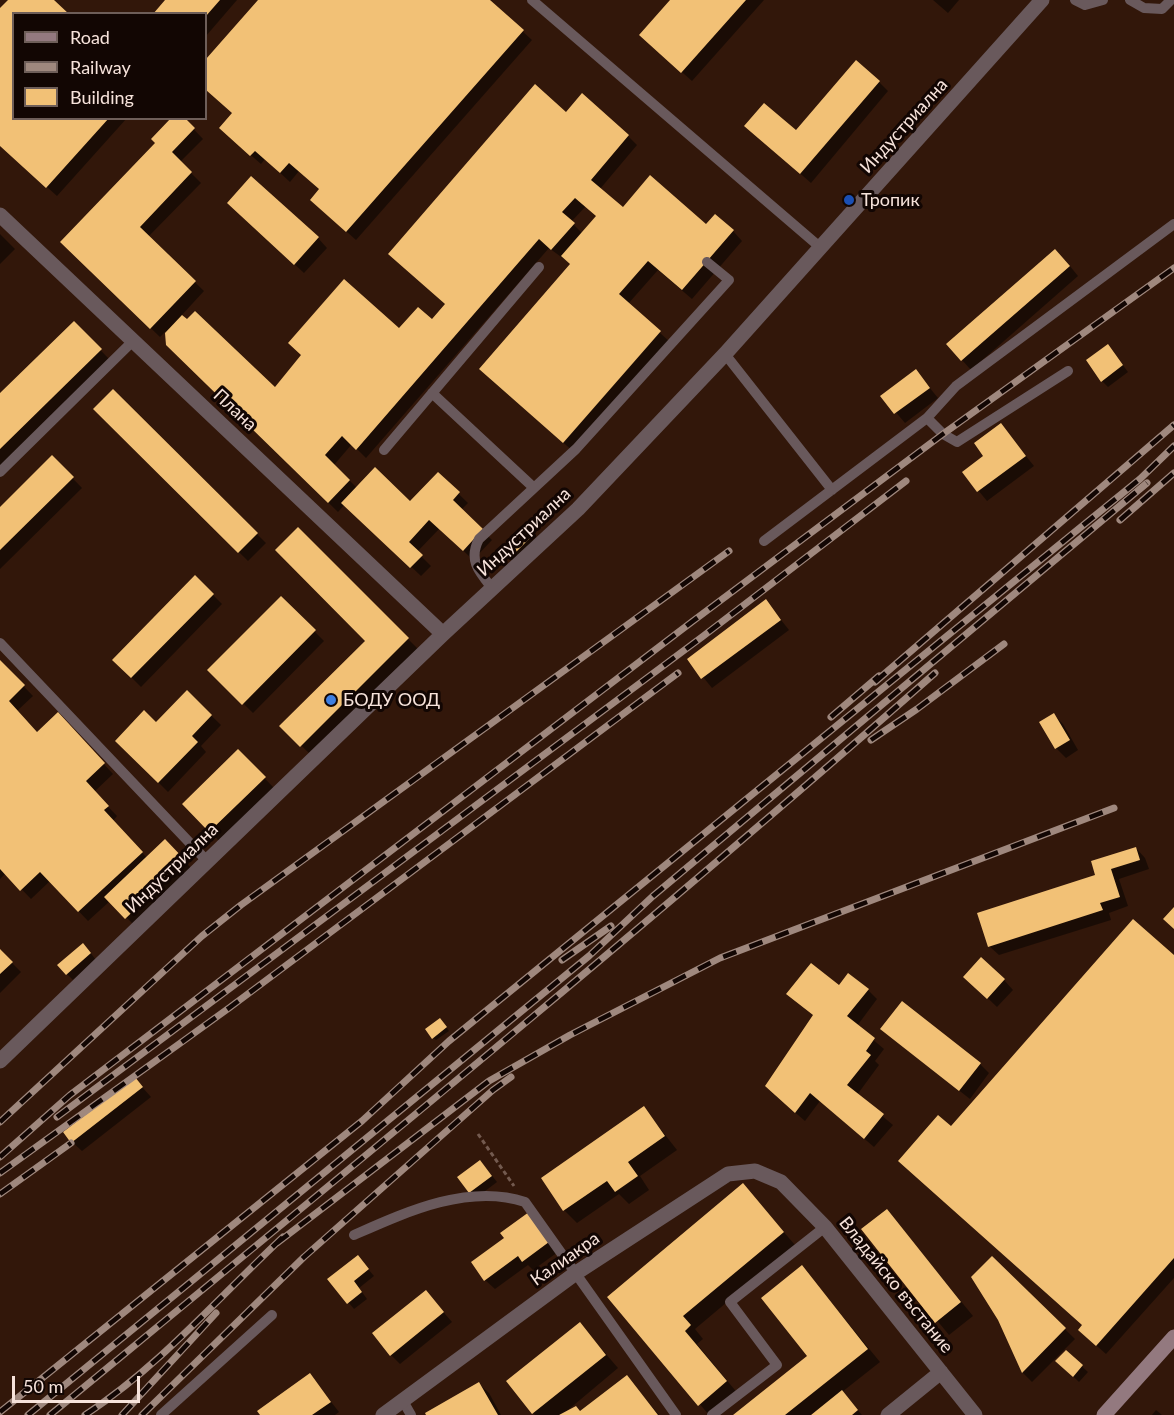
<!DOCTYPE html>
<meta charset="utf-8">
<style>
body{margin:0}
#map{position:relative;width:1174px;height:1415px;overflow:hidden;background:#32170a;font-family:Lato,sans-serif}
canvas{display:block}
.legend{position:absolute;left:12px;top:12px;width:195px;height:108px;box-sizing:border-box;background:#120603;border:2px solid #6e5e59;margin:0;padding:8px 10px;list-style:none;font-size:18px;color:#f7e3db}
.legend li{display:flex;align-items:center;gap:12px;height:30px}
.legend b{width:30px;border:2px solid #6e5e59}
.scale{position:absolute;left:12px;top:1376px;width:128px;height:27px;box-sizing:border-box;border:3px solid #f7e3db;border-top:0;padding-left:8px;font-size:18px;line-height:21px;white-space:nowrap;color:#f7e3db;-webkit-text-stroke:4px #120603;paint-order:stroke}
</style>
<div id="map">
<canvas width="1174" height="1415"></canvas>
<ul class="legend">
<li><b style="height:8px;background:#93797f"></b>Road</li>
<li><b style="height:8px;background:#9f887e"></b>Railway</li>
<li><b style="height:16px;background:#f2c176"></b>Building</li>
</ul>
<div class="scale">50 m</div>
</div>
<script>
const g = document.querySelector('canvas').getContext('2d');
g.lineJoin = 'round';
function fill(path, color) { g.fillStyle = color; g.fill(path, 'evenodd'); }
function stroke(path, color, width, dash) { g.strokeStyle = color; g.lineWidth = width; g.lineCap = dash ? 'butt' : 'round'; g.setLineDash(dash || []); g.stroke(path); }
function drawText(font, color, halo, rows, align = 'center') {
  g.font = font + ' Lato,sans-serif'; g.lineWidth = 6; g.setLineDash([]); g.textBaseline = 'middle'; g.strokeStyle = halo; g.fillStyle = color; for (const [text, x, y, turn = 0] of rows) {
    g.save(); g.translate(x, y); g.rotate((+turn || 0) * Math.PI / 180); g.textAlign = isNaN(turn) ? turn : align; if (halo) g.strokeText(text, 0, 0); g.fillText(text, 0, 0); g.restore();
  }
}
const shadow = new Path2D(`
 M10,0H52L14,14V118H127L57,196L0,145V11Z
 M167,0H237L206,36V14Z
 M260,0H488L532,40L356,240L321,209L320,190L299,171L290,182L265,159L261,164L231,138L234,114L206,89V62Z
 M672,0H764L692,81L650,44Z
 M933,0H959L948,13Z
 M879,82L888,91L811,183L746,126L797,133Z
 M566,114L628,136L637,145L600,189L623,209L733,231L742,241L692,299L658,270L628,304L670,342L574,452L490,379L572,265L549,248L366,458L352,444L334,465L357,488L410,503L438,474L468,503L461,510L492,540L473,560L440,528L417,552L431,566L421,576L345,504L338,512L167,344L166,331L160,337L62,242L183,118L203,139L180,162L201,183L148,237L204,291L181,316L275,389L399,330L432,322L446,305L390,254ZM586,206L598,217L583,234L571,222Z
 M238,212L318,238L327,248L304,273Z
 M0,234L15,249L0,264Z
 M1065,260L1078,276L971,370L962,360Z
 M74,323L110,360L0,467V395Z
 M1113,352L1128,372L1108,387L1102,381Z
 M916,371L938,398L905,423L882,396Z
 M113,391L266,543L248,561L95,409Z
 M1001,425L1034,466L987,501L964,473L985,456Z
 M52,457L82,488L0,569V509Z
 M298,529L418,649L311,755L281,726L367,641Z
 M523,529L540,547L520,567L502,550Z
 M195,577L222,604L141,687L114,660Z
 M281,598L324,641L253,713L209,670Z
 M766,601L789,630L712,688L689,660Z
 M0,662L33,696L17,711L38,733L67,724L113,774L94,792L117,816L113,821L147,858L165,841L194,871L136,927L110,901L88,921L50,881L31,899L6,873L0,879Z
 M187,692L221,725L201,746L206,752L168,792L117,741L156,724Z
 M1054,715L1063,724L1078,750L1066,758L1056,748Z
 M238,751L274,788L219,841L184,804Z
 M1136,848L1145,858L1149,869L1119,879L1128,906L1109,913L1111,920L999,955L989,946Z
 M0,951L21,972L0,993Z
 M89,951L96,960L73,980L59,966Z
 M1174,957V1278L1106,1354L1089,1339L1083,1325L951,1128Z
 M1004,980L1013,990L997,1007L975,986Z
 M839,987L868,990L877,999L857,1026L884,1049L875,1061L879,1065L857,1095L893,1125L874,1147L820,1101L805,1121L776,1096L814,1016L788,994Z
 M442,1022L449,1031L436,1040L433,1038Z
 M892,1038L980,1064L989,1073L970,1099Z
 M135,1079L151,1097L82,1151L72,1142Z
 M644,1108L677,1150L640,1176L649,1190L629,1204L619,1194L577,1223L564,1210L543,1179Z
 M486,1168L497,1182L476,1198L470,1192Z
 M743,1185L795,1245L695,1329L703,1339L697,1344L739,1395L709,1415L609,1297Z
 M887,1211L973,1316L949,1335L863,1230Z
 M528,1214L558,1252L533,1270L528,1265L495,1289L485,1280L506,1239Z
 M992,1258L1075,1339L1032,1382L1023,1373L1000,1319Z
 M363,1263L374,1276L359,1288L367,1299L354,1309L329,1279Z
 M802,1267L880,1362L842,1392L862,1415H736L809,1356Z
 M426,1292L452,1322L400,1364L391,1355Z
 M580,1324L618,1368L562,1415L581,1412L627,1377L659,1415H535L508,1381Z
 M1066,1352L1088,1372L1079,1382L1057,1361Z
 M310,1375L339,1412L335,1415H262Z
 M479,1384L489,1393L501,1415H427Z
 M1156,1410L1162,1415H1152Z`);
const building = new Path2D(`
 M8,0H54L69,14H14V118H109L46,188L0,146V8Z
 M165,0H220L206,16V14H153Z
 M258,0H490L524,30L346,232L310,200L319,189L289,163L280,173L255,151L250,156L219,128L232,113L206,90V59Z
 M670,0H746L681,73L639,35Z
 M856,60L880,81L800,174L744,126L764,103L796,130Z
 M535,84L566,112L582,93L629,135L591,180L623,207L650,175L706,224L715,214L734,230L682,290L648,261L619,294L661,331L563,443L479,369L570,264L561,256L596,216L575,198L562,212L575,223L551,250L539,239L356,450L342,436L325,455L350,480L328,503L166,345L165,333L182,315L187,319L195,311L275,387L301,355L288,343L344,279L399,328L418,307L432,319L445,304L388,254Z
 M171,118H185L195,128L172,152L192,172L140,227L196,281L150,329L60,242L155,143L151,139Z
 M251,176L319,237L294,265L227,203Z
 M1055,249L1070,266L961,361L946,344Z
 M74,321L102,349L0,449V393Z
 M1108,344L1123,365L1101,382L1086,360Z
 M916,369L930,388L894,414L880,396Z
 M113,389L258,533L238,553L93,409Z
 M1001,423L1026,456L977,492L962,472L983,456L974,443Z
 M52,455L74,477L0,550V507Z
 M375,467L410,501L438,472L460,492L453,500L483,529L463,551L429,520L409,542L423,555L410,568L341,503Z
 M298,527L409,638L300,747L279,726L365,641L275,550Z
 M523,527L532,536L509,559L500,550Z
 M195,575L214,594L131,678L112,660Z
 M281,596L316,630L242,705L207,670Z
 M766,599L781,620L701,679L687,659Z
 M0,660L25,685L9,701L37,732L58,712L105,763L86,781L109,806L104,810L143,852L78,912L40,872L20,891L0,869Z
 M187,690L212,715L192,736L198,742L158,783L115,741L144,710L156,722Z
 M1054,713L1070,740L1055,749L1039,722Z
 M238,749L266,777L209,832L182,804Z
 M165,839L186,861L125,919L104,897Z
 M1136,847L1140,860L1111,869L1120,897L1100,903L1103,910L988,947L977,913L1095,875L1091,861Z
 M1174,907V929L1163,919Z
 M1133,919L1174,955V1258L1096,1346L1078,1330L1082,1325L898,1161L938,1115L951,1126Z
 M83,943L91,953L66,975L57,965Z
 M0,949L13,962L0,974Z
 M981,957L1005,979L987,999L963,977Z
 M811,963L839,985L848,973L869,989L847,1016L875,1038L866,1051L871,1055L847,1085L884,1114L864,1139L810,1093L795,1113L765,1086L813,1015L786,994Z
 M902,1001L981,1063L959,1091L880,1029Z
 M440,1018L447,1027L432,1039L425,1029Z
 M135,1077L143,1087L71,1143L63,1132Z
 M644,1106L665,1136L628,1162L638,1176L615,1192L607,1181L563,1211L541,1178Z
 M480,1160L492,1176L469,1193L457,1177Z
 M743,1183L784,1232L683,1316L691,1325L685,1331L727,1381L698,1406L607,1297Z
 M887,1209L961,1302L935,1323L861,1229Z
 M529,1212L549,1242L522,1262L518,1256L484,1281L471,1262L504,1238L500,1233Z
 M358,1255L369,1269L354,1281L362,1292L347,1304L327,1279Z
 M992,1256L1066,1328L1022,1373L998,1320L971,1277Z
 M802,1265L868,1349L785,1415H733L807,1356L761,1298Z
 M426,1290L444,1312L390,1356L372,1333Z
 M580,1322L606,1355L532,1414L506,1381Z
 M1066,1350L1083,1365L1073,1377L1055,1361Z
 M310,1373L331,1402L312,1415H260L257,1411Z
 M627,1375L658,1415H559L576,1406L580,1411Z
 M479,1382L498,1415H426L425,1413Z
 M842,1390L858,1410L852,1415H811Z`);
const path = new Path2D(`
 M478,1134L514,1186`);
const service = new Path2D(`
 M532,0L821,248
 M1075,0L1085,5L1103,0
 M1130,0L1144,8L1162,9L1171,0
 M725,354L832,490
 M432,393L533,487
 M927,418L943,434L957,442L1068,371
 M384,450L539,267
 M0,472L133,341
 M764,541L927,418L956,386L1174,224
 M492,588C479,572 468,560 479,539L576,449L729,280L707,262
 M0,643L207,861
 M354,1235C406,1212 469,1183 525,1202L676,1415
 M403,1401L411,1415
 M161,1415L272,1315
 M712,1415L777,1365L730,1302L825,1227`);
const minor = new Path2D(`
 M0,215L443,634
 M0,1061L443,634L578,509L725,354L1042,0
 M383,1415L576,1273L728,1174L755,1171L781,1182L825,1227L975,1415
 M888,1415L941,1372`);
const secondary = new Path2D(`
 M1104,1415L1174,1337`);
const rail = new Path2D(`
 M1120,520L1174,473
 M875,682L1174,425
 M831,717L879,676
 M871,740L917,709L1004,644
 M562,960L611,926
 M57,1117L702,637L906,481
 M0,1122L202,936L241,905L729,551
 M0,1157L70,1095L693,621L943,434L1174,268
 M0,1173L229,1008L678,673
 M0,1194L71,1143
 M277,1243L489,1081L570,1035L720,958L1114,808
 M0,1412L362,1121L449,1041L1140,479L1174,446
 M28,1415L589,956L653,896L1147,483
 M50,1415C347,1171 646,927 935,673
 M85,1415C160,1366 218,1298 283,1237
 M122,1415L216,1313
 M142,1415L304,1257L493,1090L511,1077`);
const markers = [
 [849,200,6,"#1a4fb4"],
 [331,700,6,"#3f7fe0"]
];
const streetNames = [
 ["Индустриална",904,126,-48],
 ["Плана",235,410,43],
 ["Индустриална",524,532,-43],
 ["Индустриална",172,868,-44],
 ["Калиакра",565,1259,-35],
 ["Владайско въстание",896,1285,51]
];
const poiNames = [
 ["Тропик",861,200],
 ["БОДУ ООД",343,700]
];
fill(shadow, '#0007');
fill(building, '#f2c176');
stroke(path, '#735a4f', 3, [4.5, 3]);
stroke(service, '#69595c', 10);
stroke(minor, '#69595c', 15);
stroke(secondary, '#93797f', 15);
stroke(rail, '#9f887e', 7);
stroke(rail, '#120603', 4.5, [14]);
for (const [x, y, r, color] of markers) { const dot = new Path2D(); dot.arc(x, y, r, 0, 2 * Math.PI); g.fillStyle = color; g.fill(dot); stroke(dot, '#120603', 2); }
drawText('18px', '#f7e3db', '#120603', streetNames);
drawText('18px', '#f7e3db', '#120603', poiNames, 'left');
</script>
